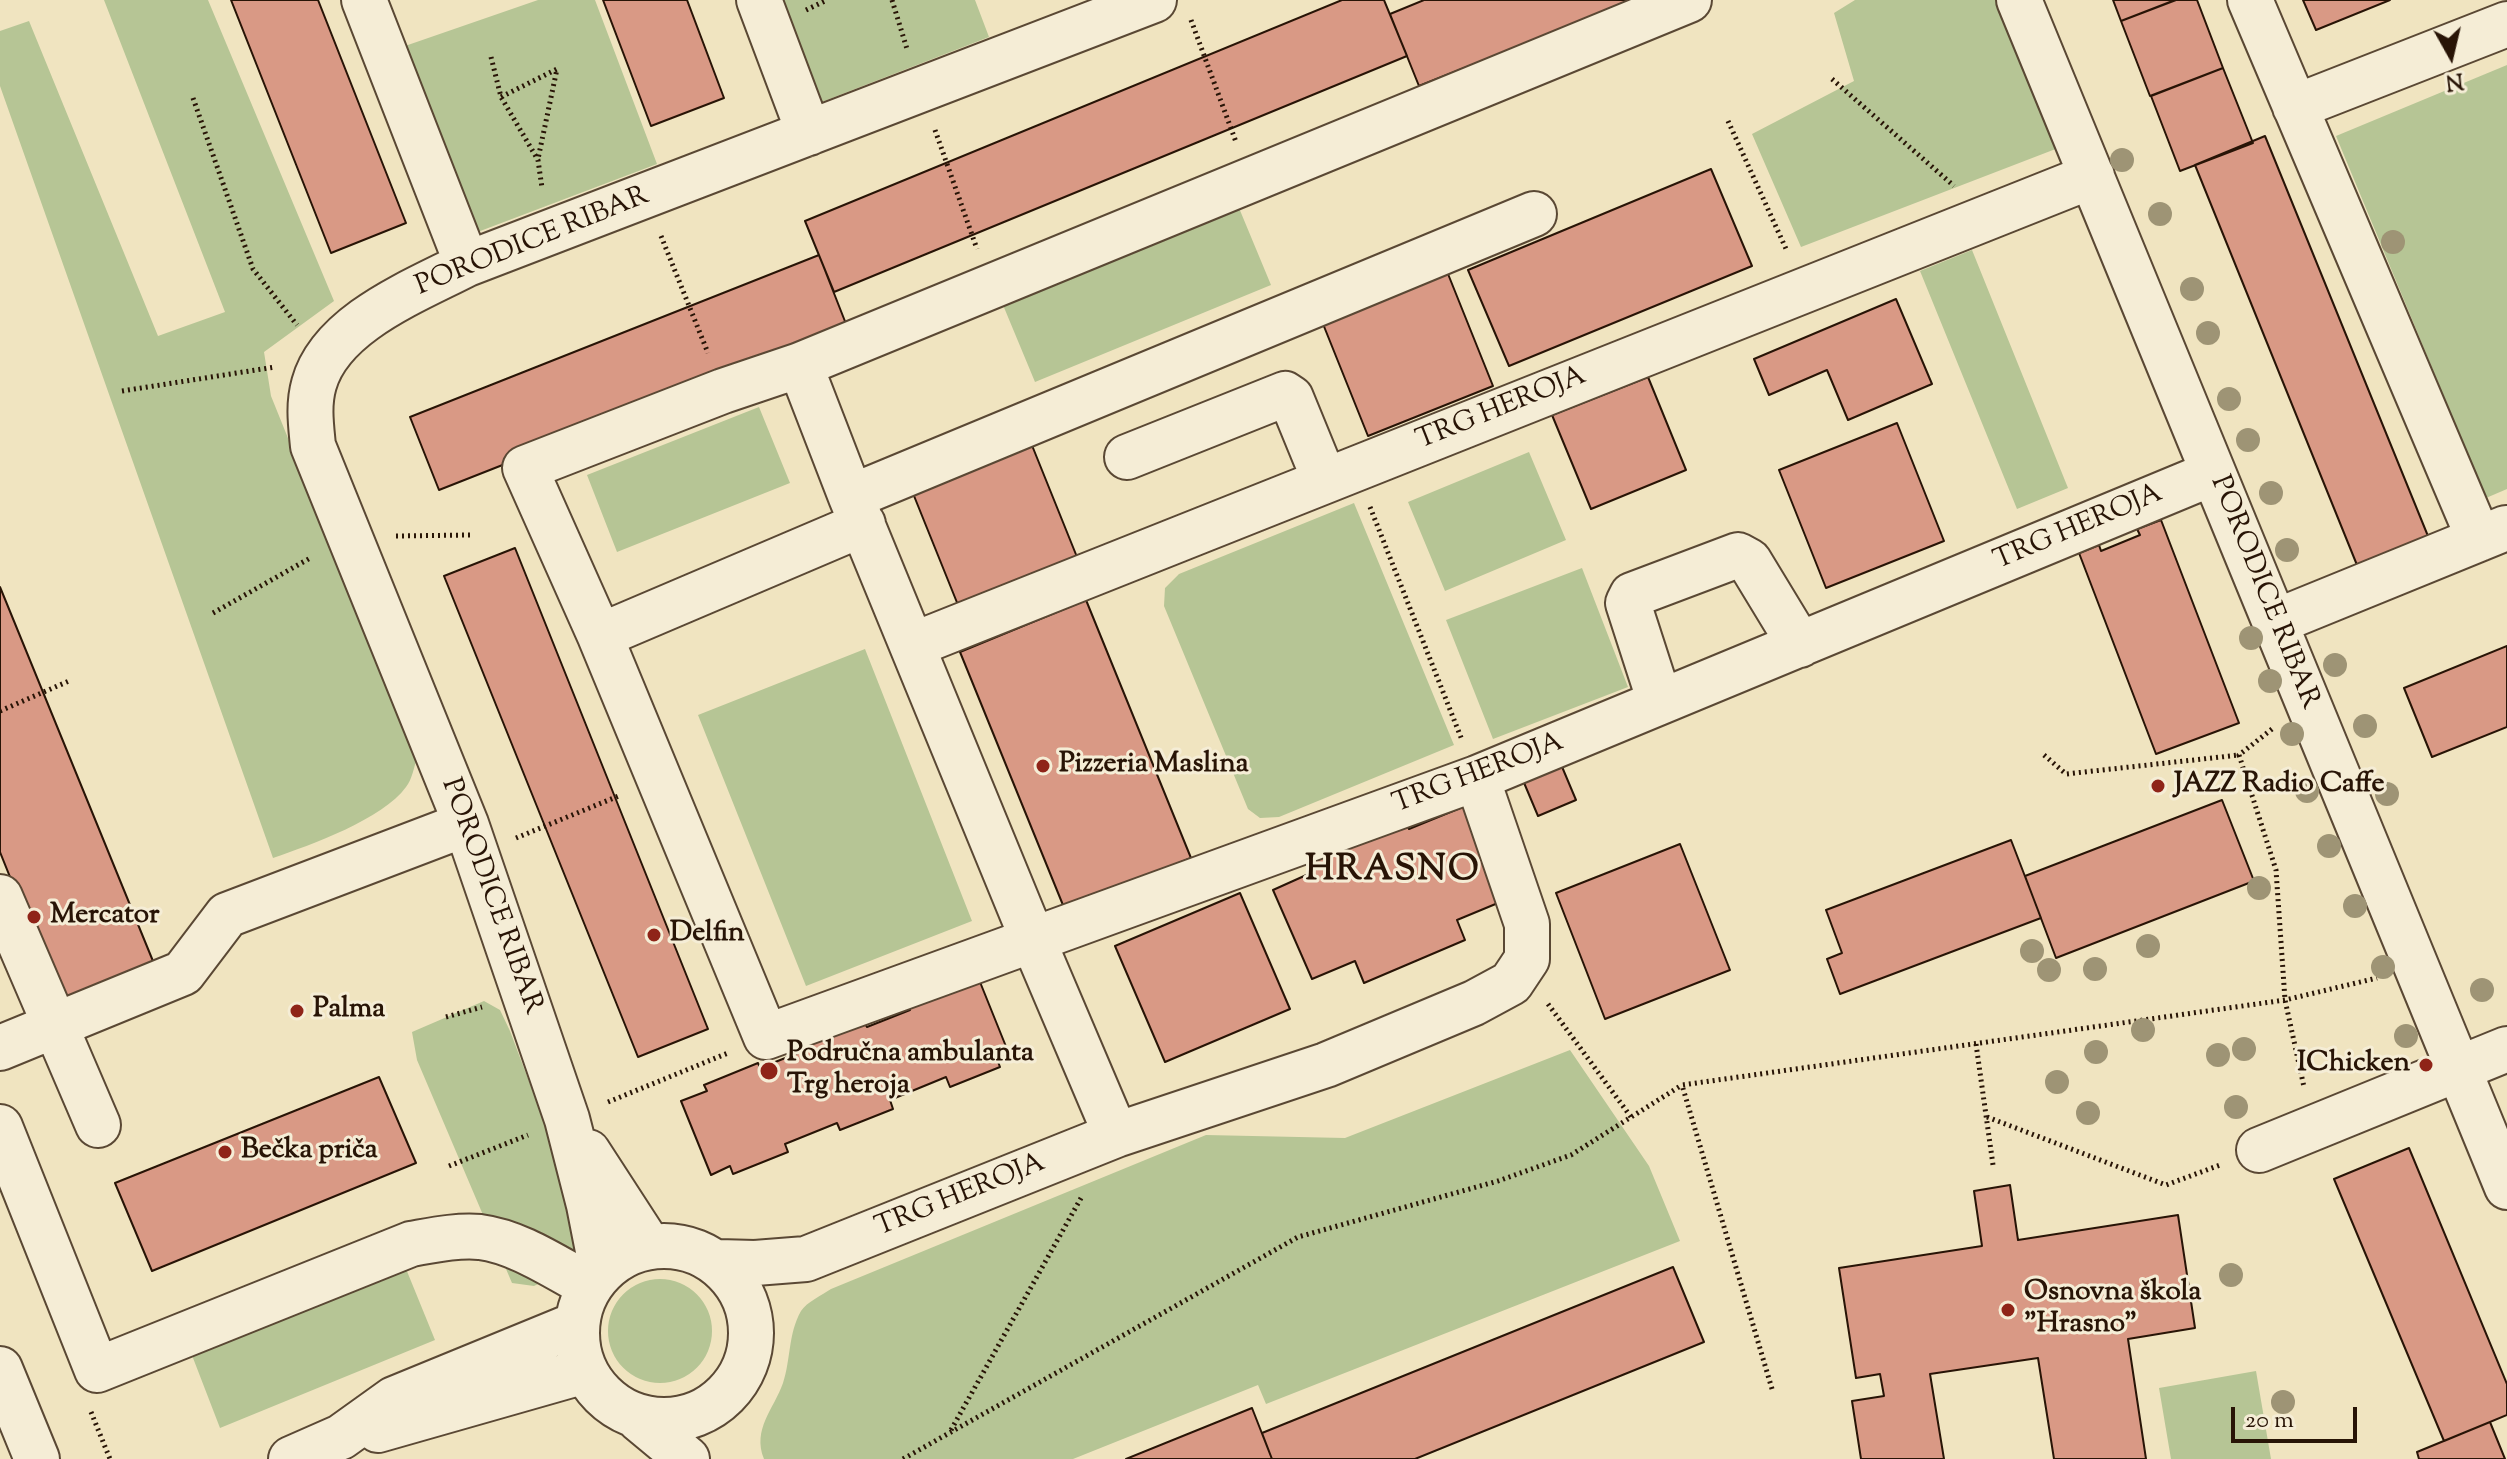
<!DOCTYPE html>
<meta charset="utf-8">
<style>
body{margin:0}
#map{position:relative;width:2507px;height:1459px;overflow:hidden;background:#f0e4c0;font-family:"Sorts Mill Goudy",serif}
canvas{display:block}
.north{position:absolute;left:2411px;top:16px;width:80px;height:80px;-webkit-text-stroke:6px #f5edd6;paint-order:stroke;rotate:172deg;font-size:22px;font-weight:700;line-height:32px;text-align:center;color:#281406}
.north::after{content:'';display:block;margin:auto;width:28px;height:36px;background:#281406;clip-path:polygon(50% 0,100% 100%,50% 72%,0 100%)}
.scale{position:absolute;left:2231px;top:1407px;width:126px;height:36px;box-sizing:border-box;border:4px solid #281406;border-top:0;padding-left:10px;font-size:24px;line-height:28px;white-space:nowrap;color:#281406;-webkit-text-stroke:6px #f5edd6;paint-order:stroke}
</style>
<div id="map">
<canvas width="2507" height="1459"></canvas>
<div class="north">N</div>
<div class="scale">20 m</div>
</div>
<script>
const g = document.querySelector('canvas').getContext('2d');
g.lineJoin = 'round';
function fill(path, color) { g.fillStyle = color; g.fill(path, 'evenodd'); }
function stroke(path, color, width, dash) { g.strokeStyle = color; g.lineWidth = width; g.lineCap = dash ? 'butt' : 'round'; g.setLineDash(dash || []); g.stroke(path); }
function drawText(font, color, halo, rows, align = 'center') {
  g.font = font + ' "Sorts Mill Goudy",serif'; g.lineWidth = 6; g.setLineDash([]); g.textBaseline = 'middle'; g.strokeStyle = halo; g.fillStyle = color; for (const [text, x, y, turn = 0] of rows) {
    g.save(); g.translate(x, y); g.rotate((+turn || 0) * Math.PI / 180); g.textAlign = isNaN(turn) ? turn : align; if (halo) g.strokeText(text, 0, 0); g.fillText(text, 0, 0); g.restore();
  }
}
const green = new Path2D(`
 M104,0H208L334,301L264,352L271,396L417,758C414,767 412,780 406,787C383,819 311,845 273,858L0,86V31L29,21L158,336L225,312Z
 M538,0H595L657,164L475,233L405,46Z
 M780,0H975L989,37L819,103Z
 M1855,0H2009L2066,145L1801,247L1752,134L1854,81L1834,13Z
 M2507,65V489L2486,498L2336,136Z
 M1239,208L1271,285L1035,382L1003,305Z
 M1972,250L2068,488L2017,509L1920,271Z
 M759,407L790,483L617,552L587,475Z
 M1529,452L1566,540L1445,591L1408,502Z
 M1354,503L1454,745L1279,817L1260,818L1248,809L1164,606L1165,588L1179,574Z
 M1582,568L1628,687L1493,739L1446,620Z
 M865,649L972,921L806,986L698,715Z
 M484,1001L500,1010L510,1031L591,1246L583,1262L534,1286L512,1283L417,1060L412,1032Z
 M1570,1050L1649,1166L1680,1241L1266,1404L1258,1385L1073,1459H764C752,1429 774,1409 783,1383C791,1359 788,1334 801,1311C807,1302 822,1295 831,1289L1206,1135L1345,1138Z
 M391,1232L435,1340L220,1428L178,1319Z
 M608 1331a52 52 0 1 1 104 0a52 52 0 1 1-104 0Z
 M2256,1371L2271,1459H2171L2159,1388Z`);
const building = new Path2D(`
 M231,0H318L406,223L331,253Z
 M603,0H687L724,98L651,126Z
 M1342,0H1384L1407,56L834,292L805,221Z
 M1424,0H1636L1419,86L1390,14Z
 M2113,0H2175L2121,21Z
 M2176,0H2197L2223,68L2150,96L2121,21Z
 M2303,0H2390L2316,30Z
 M2223,68L2253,143L2180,171L2151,96Z
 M2265,136L2430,541L2359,570L2195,165Z
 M1711,169L1752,266L1509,366L1468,270Z
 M819,255L848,329L439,490L410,417Z
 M1442,259L1493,386L1368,436L1317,309Z
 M1896,299L1932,384L1848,420L1827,370L1769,395L1754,359Z
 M1648,377L1686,470L1591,509L1552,415Z
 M1897,423L1944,541L1826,588L1779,470Z
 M1027,433L1077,557L958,605L908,481Z
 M2161,520L2239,723L2156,754L2079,553L2099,545L2101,551L2140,535L2137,529Z
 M515,548L708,1029L638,1057L444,576Z
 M0,587L155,966L61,1004L0,852Z
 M1086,600L1191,858L1065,910L960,652Z
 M2507,646V727L2432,757L2404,688Z
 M1560,762L1576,800L1538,816L1522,778Z
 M2222,800L2254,881L2056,958L2025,876Z
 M1470,804L1510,898L1457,920L1465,940L1364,983L1355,961L1312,979L1273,890L1313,872L1309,861L1405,820L1409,829Z
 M2011,840L2041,918L1840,994L1827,959L1842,953L1826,910Z
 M1680,844L1730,970L1605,1019L1556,893Z
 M1240,893L1290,1009L1165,1062L1115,946Z
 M980,982L1009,1054L997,1059L1000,1067L950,1087L946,1077L890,1100L893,1109L840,1130L837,1123L785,1144L788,1152L733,1174L730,1166L711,1175L681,1101L707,1091L704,1085L758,1063L760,1068L803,1051L802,1047L864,1022L867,1027L910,1010L908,1004Z
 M379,1077L416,1163L152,1271L115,1183Z
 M2409,1148L2507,1384V1415L2444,1441L2334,1179Z
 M2010,1185L2018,1240L2178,1215L2195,1328L2128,1339L2146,1459H2054L2038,1358L1930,1374L1944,1459H1861L1852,1401L1884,1396L1880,1374L1856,1378L1839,1268L1982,1246L1974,1191Z
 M1673,1267L1704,1342L1415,1459H1272L1262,1433Z
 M1252,1408L1272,1459H1126Z
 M2490,1422L2505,1459H2419L2417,1452Z`);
const path = new Path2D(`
 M892,0L907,49
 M806,10L827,0
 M1191,20L1236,142
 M491,57L501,97L538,160L542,188
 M1832,79L1954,186
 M501,97L557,69L538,159
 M193,98L253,269L297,325
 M1728,121L1787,251
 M935,130L977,249
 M661,236L708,353
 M122,391L275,367
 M1370,507L1462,740
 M396,536L471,535
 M213,613L312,557
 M0,711L69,681
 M2272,729L2239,755L2276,870L2285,1000L2304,1087
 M2044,755L2066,774L2239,755
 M516,838L621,795
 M1548,1004L1631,1117
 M446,1017L482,1007
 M1976,1044L1993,1165
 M608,1102L728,1053
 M1987,1117L2166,1185L2220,1165
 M449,1166L528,1135
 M1772,1389L1682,1085L2285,1000L2377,978
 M91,1412L110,1459
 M951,1430L1081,1198
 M903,1459L1298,1237L1498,1181L1571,1155L1682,1085`);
const minor = new Path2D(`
 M364,0L467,264
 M759,0L809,133
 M1689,0L800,365L723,391L525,468L600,636L766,1037L1477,778L2213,473
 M2019,0L2507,1187
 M2250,0L2479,539
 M2295,107L2507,24
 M800,365L851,497L1033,940L1116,1135L1326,1065L1474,1003L1511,983L1527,959V924L1477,778
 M1127,457L1285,394L1291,398L1325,481
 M851,497L1534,214
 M2275,622L2506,528
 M600,636L863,524
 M913,645L2092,176
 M1660,702L1628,603L1632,595L1738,555L1749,561L1800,645
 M0,897L98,1125
 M0,1048L183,973L227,915L466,824
 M0,1127L97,1370L411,1244C434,1240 457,1235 480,1237C519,1242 556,1268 590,1286
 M2259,1150L2507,1049
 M588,1152L649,1246
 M577 1333a87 87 0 1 1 174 0a87 87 0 1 1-174 0Z
 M718,1262L755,1263L806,1259L1116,1135
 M602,1271L589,1205L567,1119L466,824L313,446C311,425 308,405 314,384C331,323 415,291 467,264L1154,0
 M0,1369L37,1459
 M639,1419L687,1459
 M378,1430L585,1371
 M291,1459L341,1437L394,1399L577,1324`);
const trees = [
 [2122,160],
 [2160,214],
 [2393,242],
 [2192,289],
 [2208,333],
 [2229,399],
 [2248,440],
 [2271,493],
 [2287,550],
 [2251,638],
 [2335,665],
 [2270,681],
 [2365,726],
 [2292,734],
 [2307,791],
 [2387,794],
 [2329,846],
 [2259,888],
 [2355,906],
 [2148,946],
 [2032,951],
 [2383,967],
 [2095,969],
 [2049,970],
 [2482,990],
 [2143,1030],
 [2406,1036],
 [2244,1049],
 [2096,1052],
 [2218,1055],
 [2057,1082],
 [2236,1107],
 [2088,1113],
 [2231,1275],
 [2283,1402]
];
const markers = [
 [1043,766,8,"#8f2418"],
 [2158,786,8,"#8f2418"],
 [34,917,8,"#8f2418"],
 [654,935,8,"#8f2418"],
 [297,1011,8,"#8f2418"],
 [2426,1065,8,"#8f2418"],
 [769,1071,10,"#8f2418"],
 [225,1152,8,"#8f2418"],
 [2008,1310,8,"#8f2418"]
];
const streetNames = [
 ["PORODICE RIBAR",533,243,-22],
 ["TRG HEROJA",1502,410,-22],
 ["TRG HEROJA",2079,529,-23],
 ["PORODICE RIBAR",2263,593,68],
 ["TRG HEROJA",1479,775,-21],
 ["PORODICE RIBAR",490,897,70],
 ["TRG HEROJA",961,1197,-22]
];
const poiNames = [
 ["Pizzeria Maslina",1059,766],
 ["JAZZ Radio Caffe",2174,786],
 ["Mercator",50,917],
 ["Delfin",670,935],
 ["Palma",313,1011],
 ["Područna ambulanta",787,1055],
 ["Trg heroja",787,1087],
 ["IChicken",2410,1065,"right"],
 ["Bečka priča",241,1152],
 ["Osnovna škola",2024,1294],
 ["\"Hrasno\"",2024,1326]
];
const districtNames = [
 ["HRASNO",1393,873]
];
fill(green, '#b6c595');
fill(building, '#d99985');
stroke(building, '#281406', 2);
stroke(minor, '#5a4834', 48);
stroke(path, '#281406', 5, [2, 4]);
stroke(minor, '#f5edd6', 44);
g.fillStyle = '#9e9475';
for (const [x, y] of trees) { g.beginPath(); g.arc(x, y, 12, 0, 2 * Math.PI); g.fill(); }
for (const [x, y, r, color] of markers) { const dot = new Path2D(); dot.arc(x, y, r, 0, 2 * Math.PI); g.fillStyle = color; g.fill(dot); stroke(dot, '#f5edd6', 3); }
drawText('28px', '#281406', '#f5edd6', streetNames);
drawText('bold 28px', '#281406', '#f5edd6', poiNames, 'left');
g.letterSpacing = '2px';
drawText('bold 36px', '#281406', '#f5edd6', districtNames);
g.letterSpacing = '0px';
</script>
